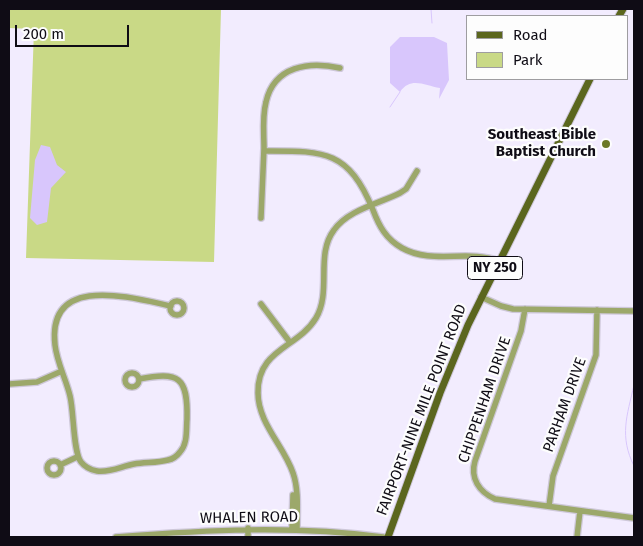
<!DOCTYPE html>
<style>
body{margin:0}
#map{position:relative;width:643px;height:546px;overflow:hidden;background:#f2ecfe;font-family:"Fira Sans",sans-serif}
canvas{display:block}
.frame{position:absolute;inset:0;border:10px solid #0f0c15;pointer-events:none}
.legend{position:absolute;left:466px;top:15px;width:162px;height:65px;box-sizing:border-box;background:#fdfdfd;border:1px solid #9e9da0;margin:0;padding:6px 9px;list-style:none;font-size:15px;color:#0f0c15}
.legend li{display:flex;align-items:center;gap:10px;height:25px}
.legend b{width:25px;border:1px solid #9e9da0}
.scale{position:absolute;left:15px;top:25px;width:114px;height:22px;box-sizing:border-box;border:2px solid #0f0c15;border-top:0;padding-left:6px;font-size:15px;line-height:18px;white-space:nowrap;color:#0f0c15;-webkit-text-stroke:4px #fdfdfd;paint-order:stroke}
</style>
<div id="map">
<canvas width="643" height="546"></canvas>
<div class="frame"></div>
<ul class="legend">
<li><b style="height:6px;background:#5b661e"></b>Road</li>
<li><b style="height:14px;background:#c9d986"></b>Park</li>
</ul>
<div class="scale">200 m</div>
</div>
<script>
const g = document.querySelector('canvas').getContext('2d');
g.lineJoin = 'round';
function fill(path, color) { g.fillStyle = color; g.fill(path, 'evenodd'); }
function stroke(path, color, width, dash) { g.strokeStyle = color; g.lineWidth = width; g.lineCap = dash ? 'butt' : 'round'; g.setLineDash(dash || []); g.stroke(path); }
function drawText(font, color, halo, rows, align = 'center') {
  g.font = font + ' "Fira Sans",sans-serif'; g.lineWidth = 4.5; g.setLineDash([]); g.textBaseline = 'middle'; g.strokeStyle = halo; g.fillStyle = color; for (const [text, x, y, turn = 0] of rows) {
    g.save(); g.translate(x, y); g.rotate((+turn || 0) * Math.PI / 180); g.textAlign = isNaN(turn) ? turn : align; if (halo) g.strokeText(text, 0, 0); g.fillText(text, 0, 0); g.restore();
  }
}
const green = new Path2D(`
 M9,9H221L214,262L26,258L34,29L9,28Z`);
const water = new Path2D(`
 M400,37H434L447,43L449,80L439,99L440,88C425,86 411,76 400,92L390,83V47Z
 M41,145L50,147L57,165L66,172L51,188L47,222L37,225L30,218L35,160Z`);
const stream = new Path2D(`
 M431,9L432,23
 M390,107L400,92
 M634,385C627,416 619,436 634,466`);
const minor = new Path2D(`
 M264,151C323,151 348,149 373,210C379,226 386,239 402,248C432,265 468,249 499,261
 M261,218C262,195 263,172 264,148C264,134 262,117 266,102C274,66 309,61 340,68
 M481,297L501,306L513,309L634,311
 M170 308a7 7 0 1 1 14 0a7 7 0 1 1-14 0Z
 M261,304L289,341
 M525,309L521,331L475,461C470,478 479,492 495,499L634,518
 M125 380a7 7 0 1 1 14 0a7 7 0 1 1-14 0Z
 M139,379C179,371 188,377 187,419C186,430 188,443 180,452C177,456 173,459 168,460C157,463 145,462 134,464C122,466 110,473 97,471C91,470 85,467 81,462C73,452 74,412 70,396C66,379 57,363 55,345C47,274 129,297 171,306
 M9,384L37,382L62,371
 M47 468a7 7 0 1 1 14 0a7 7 0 1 1-14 0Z
 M60,465L77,457
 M549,506L553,476L596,355L597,310
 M292,529L293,495
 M297,529C297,511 299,490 293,473C284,446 258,423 258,393C257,349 298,348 316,318C332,291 315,255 334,230C348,210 378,204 400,193L406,189L417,171
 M116,537C206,530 292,525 383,537
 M248,537V528
 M577,537L580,511`);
const major = new Path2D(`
 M619,16L623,9
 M388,537L440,393L468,325L590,79`);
const markers = [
 [606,144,5,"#6c7925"]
];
const shields = [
 [495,268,55]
];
const shieldNames = [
 ["NY 250",495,268]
];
const poiNames = [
 ["Southeast Bible",596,135],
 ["Baptist Church",596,152]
];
const streetNames = [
 ["CHIPPENHAM DRIVE",485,400,-71],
 ["PARHAM DRIVE",565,405,-70],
 ["FAIRPORT-NINE MILE POINT ROAD",422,410,-69],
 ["WHALEN ROAD",249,518,-1]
];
fill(green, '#c9d986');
fill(water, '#d8c6fc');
stroke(stream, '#d8c6fc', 1);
stroke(minor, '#cec8d9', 8);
stroke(major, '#cec8d9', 9);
stroke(minor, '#9ca86a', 5.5);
stroke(major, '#5b661e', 7);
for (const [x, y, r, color] of markers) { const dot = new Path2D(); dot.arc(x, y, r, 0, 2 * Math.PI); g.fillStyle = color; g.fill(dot); stroke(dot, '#fdfdfd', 2); }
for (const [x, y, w] of shields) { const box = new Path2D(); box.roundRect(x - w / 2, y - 11.5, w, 23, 4); g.fillStyle = '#fdfdfd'; g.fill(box); stroke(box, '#0f0c15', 1); }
drawText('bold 14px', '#0f0c15', null, shieldNames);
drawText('bold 15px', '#0f0c15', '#fdfdfd', poiNames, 'right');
drawText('15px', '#0f0c15', '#fdfdfd', streetNames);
</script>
